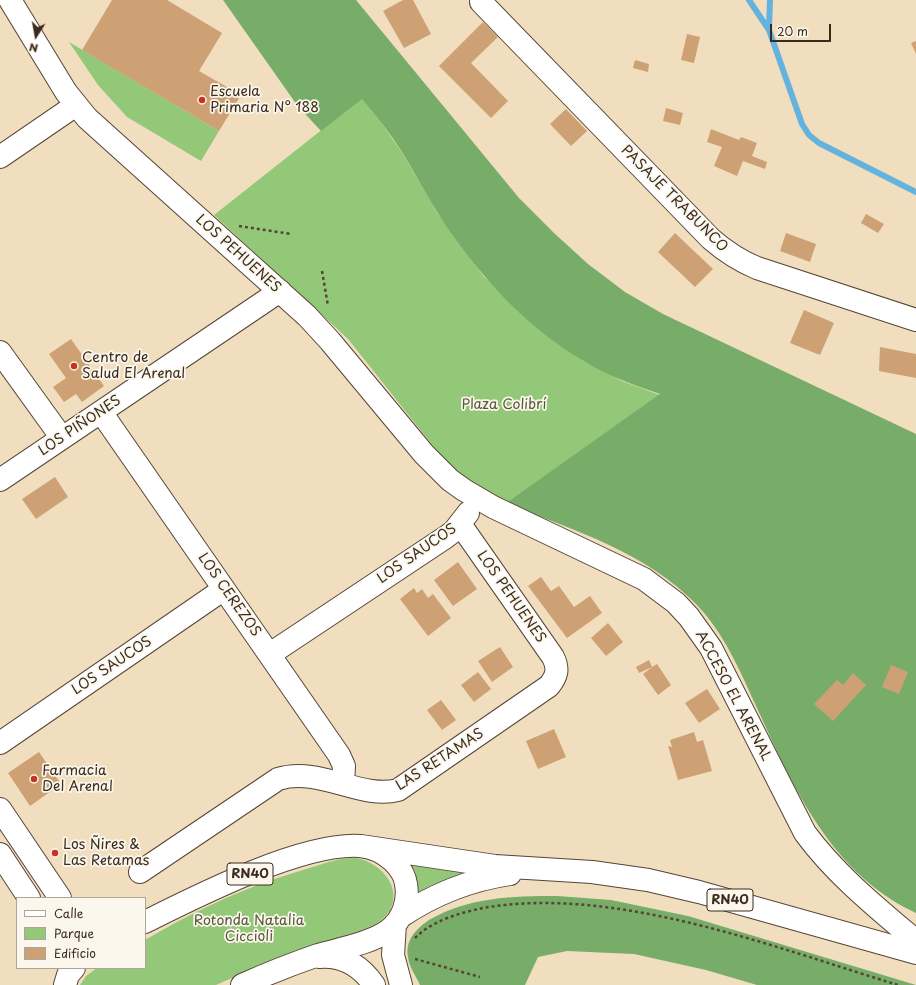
<!DOCTYPE html>
<meta charset="utf-8">
<style>
body{margin:0}
#map{position:relative;width:916px;height:985px;overflow:hidden;background:#f0debf;font-family:"Playpen Sans",sans-serif}
canvas{display:block}
.legend{position:absolute;left:16px;top:897px;width:130px;height:72px;box-sizing:border-box;background:#fbf7ec;border:1px solid #aea59a;margin:0;padding:5px 7px;list-style:none;font-size:12px;color:#3b2a1e}
.legend li{display:flex;align-items:center;gap:8px;height:20px}
.legend b{width:20px;border:1px solid #aea59a}
.north{position:absolute;left:16px;top:16px;width:40px;height:40px;-webkit-text-stroke:3px #fbf7ec;paint-order:stroke;rotate:191deg;font-size:11px;font-weight:700;line-height:16px;text-align:center;color:#3b2a1e}
.north::after{content:'';display:block;margin:auto;width:14px;height:18px;background:#3b2a1e;clip-path:polygon(50% 0,100% 100%,50% 72%,0 100%)}
.scale{position:absolute;left:770px;top:24px;width:61px;height:18px;box-sizing:border-box;border:2px solid #3b2a1e;border-top:0;padding-left:5px;font-size:12px;line-height:14px;white-space:nowrap;color:#3b2a1e;-webkit-text-stroke:3px #fbf7ec;paint-order:stroke}
</style>
<div id="map">
<canvas width="916" height="985"></canvas>
<ul class="legend">
<li><b style="height:5px;background:#fff"></b>Calle</li>
<li><b style="height:11px;background:#94c879"></b>Parque</li>
<li><b style="height:11px;background:#cea175"></b>Edificio</li>
</ul>
<div class="north">N</div>
<div class="scale">20 m</div>
</div>
<script>
const g = document.querySelector('canvas').getContext('2d');
g.lineJoin = 'round';
function fill(path, color) { g.fillStyle = color; g.fill(path, 'evenodd'); }
function stroke(path, color, width, dash) { g.strokeStyle = color; g.lineWidth = width; g.lineCap = dash ? 'butt' : 'round'; g.setLineDash(dash || []); g.stroke(path); }
function drawText(font, color, halo, rows, align = 'center') {
  g.font = font + ' "Playpen Sans",sans-serif'; g.lineWidth = 3.5; g.setLineDash([]); g.textBaseline = 'middle'; g.strokeStyle = halo; g.fillStyle = color; for (const [text, x, y, turn = 0] of rows) {
    g.save(); g.translate(x, y); g.rotate((+turn || 0) * Math.PI / 180); g.textAlign = isNaN(turn) ? turn : align; if (halo) g.strokeText(text, 0, 0); g.fillText(text, 0, 0); g.restore();
  }
}
const green = new Path2D(`
 M69,42L219,131L201,161L127,117L98,85Z
 M362,98L382,124L401,151L438,214L484,277L582,360L622,381L660,395L506,503L460,476L441,456L348,339L214,215Z
 M357,858C394,867 410,907 371,927L272,960L216,985H80L86,976L97,968H145V940C200,908 245,887 306,869C323,864 339,857 357,858Z
 M410,862L467,872L468,875L432,885L419,892L416,874Z`);
const forest = new Path2D(`
 M223,0H356L519,198L554,233L588,264L625,292L663,314L916,434V913C825,870 790,778 750,693C736,662 721,630 697,605C646,552 573,530 506,503L660,394C633,385 606,375 582,360C523,325 476,272 439,215C426,195 415,173 402,152C390,133 376,116 362,99L321,131L297,105Z
 M557,896L611,900L688,916L916,985H757L706,970L634,954L567,951L538,957L525,985H420C416,976 409,967 408,957C405,940 416,929 429,920C469,897 512,896 557,896Z`);
const stream = new Path2D(`
 M749,0L769,30L802,124L809,135L819,143L916,192
 M769,28L770,0`);
const building = new Path2D(`
 M112,0H167L222,33L199,71L241,95L219,131L82,50Z
 M403,0H413L431,34L404,48L383,11Z
 M483,22L498,37L471,63L508,101L491,118L439,66Z
 M687,34L700,37L694,63L681,60Z
 M916,41V54L911,43Z
 M635,60L649,64L648,72L633,68Z
 M666,108L683,113L680,125L663,121Z
 M566,109L587,131L571,146L550,124Z
 M711,129L739,140L741,137L757,143L752,156L767,162L765,169L743,161L737,176L714,166L722,147L707,142Z
 M866,214L884,224L878,233L861,223Z
 M675,233L713,269L695,287L658,252Z
 M786,233L816,244L810,262L780,251Z
 M804,310L834,323L820,355L790,343Z
 M71,339L104,386L82,402L76,394L64,402L53,387L66,378L49,354Z
 M880,347L916,354V378L879,371Z
 M55,477L68,497L36,519L22,499Z
 M458,562L477,589L453,606L434,580Z
 M541,577L551,591L559,586L574,607L590,596L602,613L567,638L528,586Z
 M414,588L417,593L422,589L428,598L433,594L451,618L428,636L400,599Z
 M608,623L623,642L606,656L591,638Z
 M500,647L513,667L492,682L478,661Z
 M649,660L652,667L657,664L671,685L658,695L643,674L652,667L639,673L636,667Z
 M891,665L908,672L899,694L882,687Z
 M478,672L491,689L474,702L461,685Z
 M853,673L866,685L833,721L814,704L837,680L843,685Z
 M707,689L720,709L699,723L685,703Z
 M441,700L456,720L442,730L427,710Z
 M554,729L566,757L538,769L526,741Z
 M694,732L697,742L703,740L712,771L678,780L668,746L672,747L670,740Z
 M39,752L61,784L30,806L8,773Z`);
const path = new Path2D(`
 M239,226L291,234
 M322,271L328,306
 M415,938C433,920 460,913 483,908C615,885 773,947 898,985
 M415,959L480,977`);
const minor = new Path2D(`
 M10,0L66,92L87,118L307,316L330,341L424,454L450,480L464,490L493,507L644,579L676,603L689,617L711,648L805,833C836,875 876,907 916,941
 M481,2L711,239C726,252 740,261 757,268L916,320
 M0,157L76,105
 M0,352L62,438
 M101,412L339,755L344,766L343,783
 M0,480L280,291
 M270,654L446,537L454,531L468,513
 M0,743L224,589
 M0,809L60,898
 M0,854L29,898
 M140,872L278,779C320,766 361,800 398,790L549,686C557,676 559,669 553,657L460,524`);
const major = new Path2D(`
 M361,846L495,866L592,872L648,880L699,892L916,953
 M400,917C434,894 469,880 510,874
 M145,922C197,896 303,842 360,846C372,847 384,853 393,861C399,867 405,875 406,884C409,901 403,919 389,930C372,943 339,949 318,955C292,964 267,974 242,985
 M395,924L393,955L401,985
 M319,957C343,955 361,966 374,985
 M65,985L68,975L74,968`);
const markers = [
 [202,100,4,"#c8321e"],
 [74,366,4,"#c8321e"],
 [34,779,4,"#c8321e"],
 [55,853,4,"#c8321e"]
];
const shields = [
 [250,874,46],
 [730,900,46]
];
const shieldNames = [
 ["RN40",250,874],
 ["RN40",730,900]
];
const poiNames = [
 ["Escuela",210,92],
 ["Primaria N° 188",210,108],
 ["Centro de",82,358],
 ["Salud El Arenal",82,374],
 ["Farmacia",42,771],
 ["Del Arenal",42,787],
 ["Los Ñires &",63,845],
 ["Las Retamas",63,861]
];
const streetNames = [
 ["PASAJE TRABUNCO",674,199,45],
 ["LOS PEHUENES",238,254,42],
 ["LOS PIÑONES",80,426,-34],
 ["LOS SAUCOS",417,554,-35],
 ["LOS CEREZOS",229,595,55],
 ["LOS PEHUENES",511,597,55],
 ["LOS SAUCOS",112,666,-34],
 ["ACCESO EL ARENAL",733,696,62],
 ["LAS RETAMAS",440,760,-33]
];
const parkNames = [
 ["Plaza Colibrí",504,405],
 ["Rotonda Natalia",249,921],
 ["Ciccioli",249,937]
];
fill(green, '#94c879');
fill(forest, '#77ac69');
stroke(stream, '#64b2de', 6);
fill(building, '#cea175');
stroke(minor, '#564536', 24);
stroke(major, '#564536', 24);
stroke(path, '#564536', 2.5, [3, 3]);
stroke(minor, '#fff', 22);
stroke(major, '#fff', 22);
for (const [x, y, r, color] of markers) { const dot = new Path2D(); dot.arc(x, y, r, 0, 2 * Math.PI); g.fillStyle = color; g.fill(dot); stroke(dot, '#fbf7ec', 1.5); }
for (const [x, y, w] of shields) { const box = new Path2D(); box.roundRect(x - w / 2, y - 11, w, 22, 3); g.fillStyle = '#fbf7ec'; g.fill(box); stroke(box, '#3b2a1e', 1); }
drawText('bold 13px', '#3b2a1e', null, shieldNames);
drawText('14px', '#3b2a1e', '#fbf7ec', poiNames, 'left');
drawText('14px', '#3b2a1e', '#fbf7ec', streetNames);
drawText('14px', '#565939', '#fbf7ec', parkNames);
</script>
